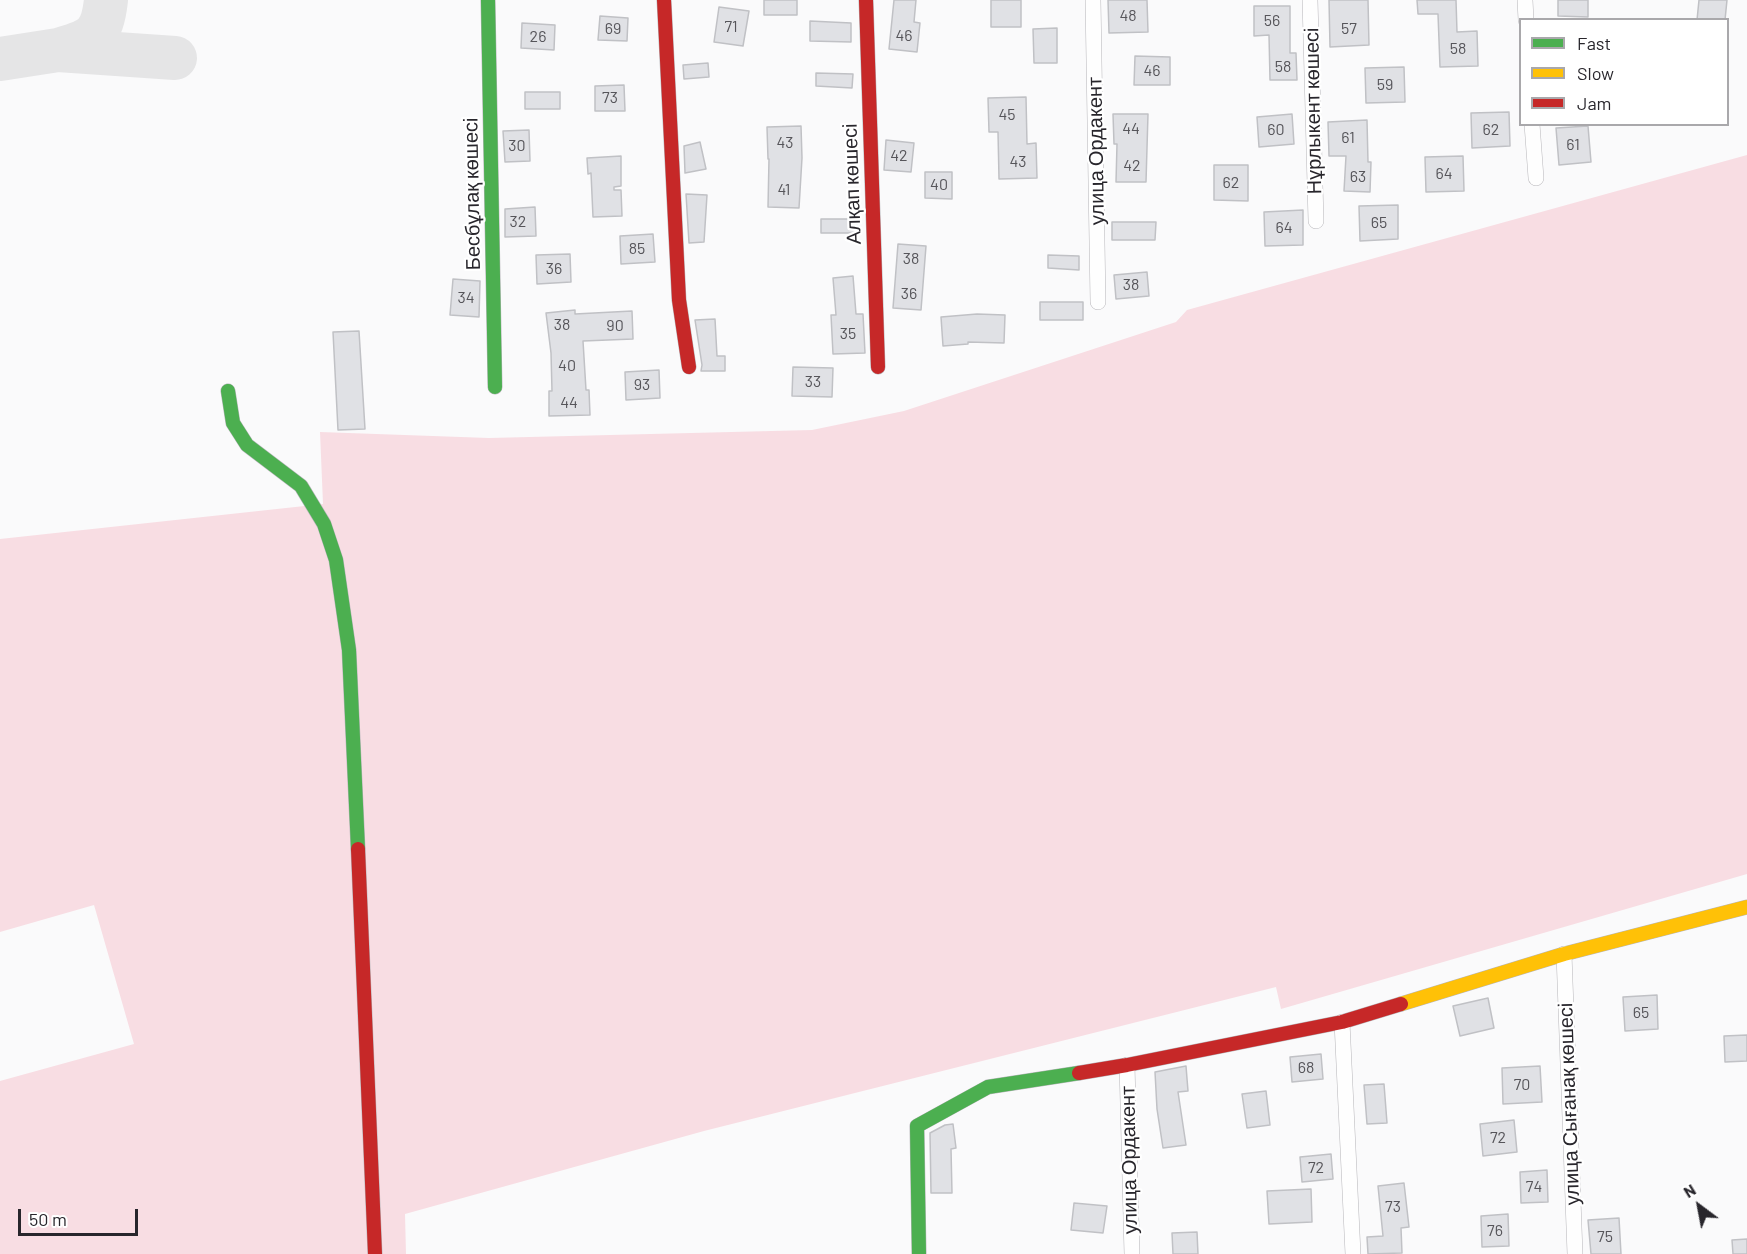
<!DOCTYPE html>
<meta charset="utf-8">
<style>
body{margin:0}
#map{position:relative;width:1747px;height:1254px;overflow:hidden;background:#fafafb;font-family:Barlow,sans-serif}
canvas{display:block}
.legend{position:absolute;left:1519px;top:18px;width:210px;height:108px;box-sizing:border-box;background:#fff;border:2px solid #a9a8ab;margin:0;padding:8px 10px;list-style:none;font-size:18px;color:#28262c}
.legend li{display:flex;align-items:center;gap:12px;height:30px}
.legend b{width:30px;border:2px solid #a9a8ab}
.north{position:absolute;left:1669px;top:1176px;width:60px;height:60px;-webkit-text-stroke:4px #fff;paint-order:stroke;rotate:328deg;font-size:16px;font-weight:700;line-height:24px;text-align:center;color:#28262c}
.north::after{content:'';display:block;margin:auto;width:21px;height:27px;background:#28262c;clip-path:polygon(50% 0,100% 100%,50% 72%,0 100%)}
.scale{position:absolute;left:18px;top:1209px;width:120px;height:27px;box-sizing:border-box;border:3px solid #28262c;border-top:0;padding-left:8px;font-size:18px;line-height:21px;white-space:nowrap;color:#28262c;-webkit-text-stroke:4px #fff;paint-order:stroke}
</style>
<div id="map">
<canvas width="1747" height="1254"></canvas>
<ul class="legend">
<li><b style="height:8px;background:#4caf50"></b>Fast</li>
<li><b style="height:8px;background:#ffc107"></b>Slow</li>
<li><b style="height:8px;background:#c62828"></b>Jam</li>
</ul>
<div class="north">N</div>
<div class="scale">50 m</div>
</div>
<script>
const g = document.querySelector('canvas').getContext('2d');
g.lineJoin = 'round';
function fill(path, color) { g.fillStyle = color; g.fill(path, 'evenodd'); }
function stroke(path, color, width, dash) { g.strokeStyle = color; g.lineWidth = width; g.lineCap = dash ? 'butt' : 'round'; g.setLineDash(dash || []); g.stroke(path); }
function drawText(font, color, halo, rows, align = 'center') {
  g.font = font + ' Barlow,sans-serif'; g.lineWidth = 4.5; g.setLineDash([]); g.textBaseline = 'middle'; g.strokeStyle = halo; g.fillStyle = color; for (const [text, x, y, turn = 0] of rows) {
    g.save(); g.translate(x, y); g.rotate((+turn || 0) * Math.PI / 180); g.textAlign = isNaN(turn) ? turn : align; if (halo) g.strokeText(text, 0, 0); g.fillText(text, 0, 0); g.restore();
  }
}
const green = new Path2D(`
 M1747,155V874L1281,1009L1276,987L704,1131L405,1214L406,1254H0V1081L134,1044L94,905L0,932V539L323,504L320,432L489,438L812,430L904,411L1176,322L1187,310Z`);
const taxiway = new Path2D(`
 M58,50C92,40 102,37 106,0
 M0,59L58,50L175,58`);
const building = new Path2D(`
 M764,0H797V15H764Z
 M894,0H916L914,22L920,23L917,52L889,49Z
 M991,0H1021V27H991Z
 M1108,0H1147L1148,32L1109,33Z
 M1329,0H1368L1369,45L1330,47Z
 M1417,0H1456L1457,32L1477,31L1478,66L1440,67L1438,14H1418Z
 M1558,0H1588V17L1558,16Z
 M1699,0H1727L1725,20H1697Z
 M1254,6H1290V53H1296L1297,80H1270L1269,35L1254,36Z
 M719,7L749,11L743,46L714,42Z
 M600,16L628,18L627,41L598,40Z
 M810,21L851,23V42L810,41Z
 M522,23L555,25L554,50L521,48Z
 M1057,28V63H1034L1033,29Z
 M1135,56L1170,57V85H1134Z
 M708,63L709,77L684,79L683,65Z
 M1404,67L1405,102L1366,103L1365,68Z
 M816,73L853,74L852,88L816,86Z
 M624,85L625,111H595V86Z
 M525,92H560V109H525Z
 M1026,97L1027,144L1036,143L1037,178L999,179L998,132H989L988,98Z
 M1509,112L1510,146L1472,148L1471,113Z
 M1113,114H1148L1146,182H1116L1117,144H1114Z
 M1292,114L1294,144L1259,147L1257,117Z
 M1367,120L1368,162H1371L1370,192L1344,191L1346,156H1329L1328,122Z
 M801,126L802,158L799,208L768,207L769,159H768L767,127Z
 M1588,126L1591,162L1559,165L1556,128Z
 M529,130L530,161L505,162L503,131Z
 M886,140L914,143L911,172L884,170Z
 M700,142L706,169L685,173L684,146Z
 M621,156V186L614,187V190H621L622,216L593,217L591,173L588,174L587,158Z
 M1463,156L1464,191L1426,192L1425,157Z
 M1214,165H1248V201L1214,200Z
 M925,172H952V199L925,198Z
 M686,194L707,195L704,242L689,243Z
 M1398,205V239L1360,241L1359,206Z
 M535,207L536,236L505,237V209Z
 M1303,210V245L1265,246L1264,212Z
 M821,219H857V233H821Z
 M1112,222H1156L1155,240H1112Z
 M653,234L655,262L621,264L620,236Z
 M898,244L926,246L921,310L893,308Z
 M570,254L571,282L537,284L536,255Z
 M1048,255L1079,256V270L1048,268Z
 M1147,272L1149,296L1116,299L1114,275Z
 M853,276L856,314H863L865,353L833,354L831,315H836L833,278Z
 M453,279L480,281L479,317L450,315Z
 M1040,302H1083V320H1040Z
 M575,310V314L632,311L633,339L583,341L586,390H589L590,415L549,416V391H552L551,353L546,313Z
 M977,314L1005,315L1004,343L968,342V344L943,346L941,317Z
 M715,319L717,356H725V371H701L702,365L695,320Z
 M359,331L365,429L338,430L333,332Z
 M793,367L833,368L832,397L792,396Z
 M659,370L660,398L626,400L625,372Z
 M1657,995L1658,1029L1625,1031L1623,997Z
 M1488,998L1494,1028L1460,1036L1453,1006Z
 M1747,1035V1061L1725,1062L1724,1036Z
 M1321,1054L1323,1079L1292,1082L1290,1057Z
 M1186,1066L1188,1091L1178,1092L1186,1145L1163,1148L1157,1109L1155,1072Z
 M1540,1066L1542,1102L1503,1104L1502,1068Z
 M1384,1084L1387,1123L1367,1124L1364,1085Z
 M1266,1091L1270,1125L1247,1128L1242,1094Z
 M1514,1120L1517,1152L1483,1156L1480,1124Z
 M953,1124L956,1148L951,1149L952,1193H931L930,1133L945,1125Z
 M1331,1154L1333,1179L1302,1182L1300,1157Z
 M1547,1170L1548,1202L1521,1203L1520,1172Z
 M1404,1183L1409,1227L1401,1228L1402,1253L1368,1254L1367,1237L1383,1236L1378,1186Z
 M1311,1189L1312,1222L1269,1224L1267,1191Z
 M1074,1203L1107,1206L1103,1233L1071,1230Z
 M1508,1214L1509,1246L1482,1247L1481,1216Z
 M1619,1218L1621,1254H1591L1588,1220Z
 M1197,1232L1198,1254H1173L1172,1233Z
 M1747,1239V1254H1733L1732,1240Z`);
const street = new Path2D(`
 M1093,0L1098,302
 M1310,0L1316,221
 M1525,0L1526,20
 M1532,124L1536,178
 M1564,954L1575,1254
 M1342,1022L1353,1254
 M1127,1065L1132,1254`);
const fast = new Path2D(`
 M488,0L495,387
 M228,391L233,423L247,445L301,486L324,524L336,560L349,650L358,849
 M919,1254L917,1126L988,1087L1079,1073`);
const slow = new Path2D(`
 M1401,1004L1564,954L1747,907`);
const jam = new Path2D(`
 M664,0L679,300L689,367
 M866,0L878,367
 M358,849L375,1254
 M1079,1073L1127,1065L1342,1022L1401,1004`);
const numberNames = [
 ["48",1128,16],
 ["56",1272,21],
 ["71",731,27],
 ["69",613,29],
 ["57",1349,29],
 ["46",904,36],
 ["26",538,37],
 ["58",1458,49],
 ["58",1283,67],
 ["46",1152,71],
 ["59",1385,85],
 ["73",610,98],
 ["45",1007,115],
 ["44",1131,129],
 ["60",1276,130],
 ["62",1491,130],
 ["61",1348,138],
 ["43",785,143],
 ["61",1573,145],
 ["30",517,146],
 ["42",899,156],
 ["43",1018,162],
 ["42",1132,166],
 ["64",1444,174],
 ["63",1358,177],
 ["62",1231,183],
 ["40",939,185],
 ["41",784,190],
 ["32",518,222],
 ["65",1379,223],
 ["64",1284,228],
 ["85",637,249],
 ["38",911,259],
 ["36",554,269],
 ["38",1131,285],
 ["36",909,294],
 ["34",466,298],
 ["38",562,325],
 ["90",615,326],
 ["35",848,334],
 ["40",567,366],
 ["33",813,382],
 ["93",642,385],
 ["44",569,403],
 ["65",1641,1013],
 ["68",1306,1068],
 ["70",1522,1085],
 ["72",1498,1138],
 ["72",1316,1168],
 ["74",1534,1187],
 ["73",1393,1207],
 ["76",1495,1231],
 ["75",1605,1237]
];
const streetNames = [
 ["Нұрлыкент көшесі",1313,111,-91],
 ["улица Ордакент",1096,151,-91],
 ["Алқап көшесі",852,184,-92],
 ["Бесбұлақ көшесі",472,194,-91],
 ["улица Сығанақ көшесі",1569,1104,-92],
 ["улица Ордакент",1129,1160,-91]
];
fill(green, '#f8dde3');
stroke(taxiway, '#e5e5e6', 44);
fill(building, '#e0e1e5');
stroke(building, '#c0c1c5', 1.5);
stroke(street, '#b7b6ba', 16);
stroke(fast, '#b7b6ba', 15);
stroke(slow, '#b7b6ba', 15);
stroke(jam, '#b7b6ba', 15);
stroke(street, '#fefefe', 15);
stroke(fast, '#4caf50', 14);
stroke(slow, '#ffc107', 14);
stroke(jam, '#c62828', 14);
drawText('16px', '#56555a', null, numberNames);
drawText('20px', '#28262c', '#fff', streetNames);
</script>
